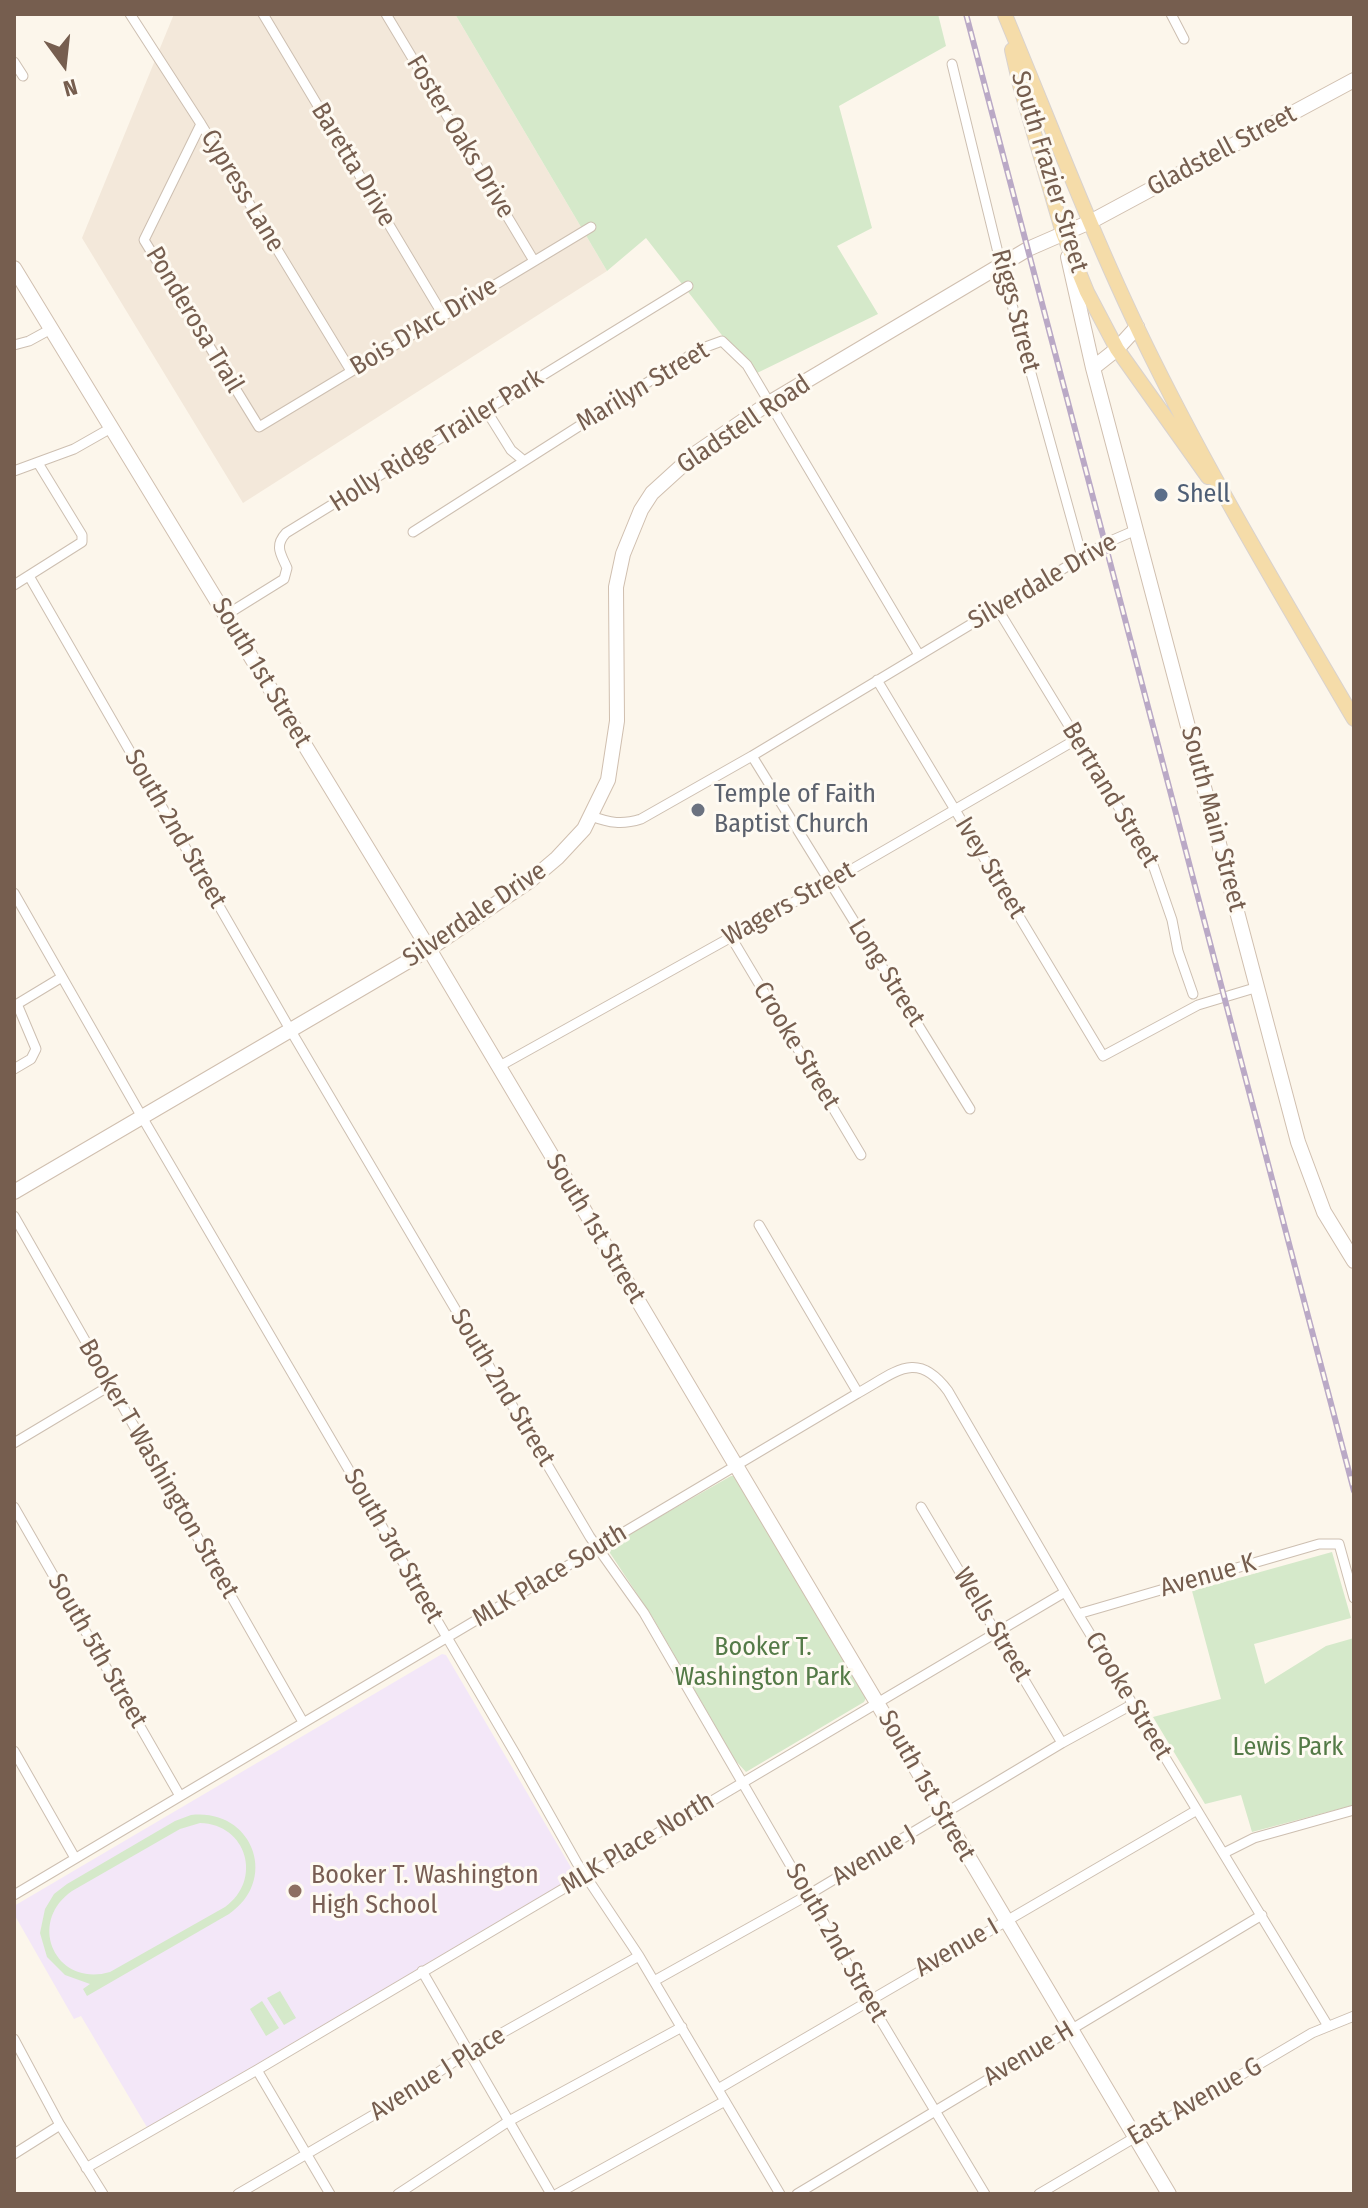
<!DOCTYPE html>
<style>
body{margin:0}
#map{position:relative;width:1368px;height:2208px;overflow:hidden;background:#fcf6eb;font-family:"Fira Sans Condensed",sans-serif}
canvas{display:block}
.frame{position:absolute;inset:0;border:16px solid #765e4f;pointer-events:none}
.north{position:absolute;left:24px;top:24px;width:80px;height:80px;-webkit-text-stroke:6px #fefaf2;paint-order:stroke;rotate:165deg;font-size:22px;font-weight:700;line-height:32px;text-align:center;color:#765e4f}
.north::after{content:'';display:block;margin:auto;width:28px;height:36px;background:#765e4f;clip-path:polygon(50% 0,100% 100%,50% 72%,0 100%)}
</style>
<div id="map">
<canvas width="1368" height="2208"></canvas>
<div class="frame"></div>
<div class="north">N</div>
</div>
<script>
const g = document.querySelector('canvas').getContext('2d');
g.lineJoin = 'round';
function fill(path, color) { g.fillStyle = color; g.fill(path, 'evenodd'); }
function stroke(path, color, width, dash) { g.strokeStyle = color; g.lineWidth = width; g.lineCap = dash ? 'butt' : 'round'; g.setLineDash(dash || []); g.stroke(path); }
function drawText(font, color, halo, rows, align = 'center') {
  g.font = font + ' "Fira Sans Condensed",sans-serif'; g.lineWidth = 6; g.setLineDash([]); g.textBaseline = 'middle'; g.strokeStyle = halo; g.fillStyle = color; for (const [text, x, y, turn = 0] of rows) {
    g.save(); g.translate(x, y); g.rotate((+turn || 0) * Math.PI / 180); g.textAlign = isNaN(turn) ? turn : align; if (halo) g.strokeText(text, 0, 0); g.fillText(text, 0, 0); g.restore();
  }
}
const residential = new Path2D(`
 M174,14H455L607,271L243,503L82,238Z`);
const education = new Path2D(`
 M442,1654L446,1655L576,1876L148,2129L81,2016L74,2019L14,1914V1906Z`);
const green = new Path2D(`
 M455,14H938L946,46L839,106L872,228L837,246L878,314L753,375L646,238L607,271Z
 M731,1476H736L866,1698L864,1702L746,1772L735,1760L653,1618L608,1550L619,1540Z
 M1332,1552L1351,1618L1254,1644L1265,1684L1326,1646L1354,1638V1805L1252,1832L1241,1795L1205,1804L1153,1717L1221,1699L1192,1591Z
 M191,1815C252,1808 280,1879 229,1914L87,1996L83,1989L90,1984L65,1975L47,1957L40,1933L45,1909L54,1894L67,1884L175,1821ZM200,1823C247,1824 263,1880 225,1907L110,1972C56,1988 26,1923 72,1891L180,1829Z
 M280,1991L296,2018L284,2025L267,1998Z
 M262,2001L279,2028L266,2036L250,2009Z`);
const street = new Path2D(`
 M130,14L201,124L351,371
 M263,14L443,315
 M386,14L534,261
 M1171,14L1184,39
 M14,62L23,76
 M952,64L1001,265L1082,557
 M201,124L144,240L259,427L591,227
 M14,345L29,341L51,329
 M486,410L511,450L523,460
 M14,471L74,449L111,428
 M413,532L700,349L722,341L747,365L919,655
 M29,576L291,1031L590,1537L644,1613L868,1999L985,2194
 M14,585L82,542V535L38,463
 M997,608L1152,862L1172,920L1178,951L1193,994
 M226,615L284,579L287,568C281,554 274,546 286,533L688,286
 M877,680L1103,1056L1198,1005L1258,987
 M752,756L970,1109
 M591,816C610,823 622,825 641,819L752,756L1106,543L1136,530
 M14,893L142,1117L516,1755L577,1863L639,1956L780,2194
 M731,937L861,1155
 M14,1006L62,977
 M498,1067L830,882L1077,739
 M14,1069L31,1059L36,1049L17,1004
 M14,1216L303,1722
 M759,1225L858,1393
 M14,1443L111,1385
 M14,1507L180,1796
 M921,1507L1062,1743
 M1078,1614L1319,1544H1339L1354,1598
 M14,1751L75,1858
 M1224,1853L1254,1838L1354,1810
 M14,1895L858,1393C896,1372 917,1349 948,1391L1078,1614L1328,2026
 M422,1971L551,2194
 M654,1981L808,1895L1062,1743L1133,1704
 M14,2039L60,2125L103,2194
 M257,2070L330,2194
 M718,2089L1197,1810
 M14,2154L60,2125
 M86,2168L257,2070L1065,1592
 M238,2194L382,2110L470,2051L639,1956
 M398,2194L509,2121L682,2027
 M557,2194L725,2101
 M797,2194L1262,1915
 M1039,2194L1312,2033L1354,2016`);
const secondary = new Path2D(`
 M1068,257L1093,368
 M14,268L429,949L1169,2194
 M1137,327L1117,349L1093,368L1298,1142L1324,1212L1354,1261
 M14,1192L429,949L531,880L557,858L584,829L608,780L617,721L616,587L623,554L641,510L652,493L696,453L769,403L1028,249L1090,222L1354,80`);
const primary = new Path2D(`
 M1005,15C1053,130 1097,248 1153,360C1214,483 1285,601 1354,719
 M1012,50L1020,85L1063,233L1087,292L1117,349L1208,477`);
const rail = new Path2D(`
 M966,14L1354,1491`);
const markers = [
 [1161,495,8,"#5c6f8a"],
 [698,810,8,"#6b7280"],
 [295,1891,8,"#8d6e63"]
];
const streetNames = [
 ["Foster Oaks Drive",460,137,59],
 ["Gladstell Street",1222,151,-28],
 ["Baretta Drive",353,165,59],
 ["South Frazier Street",1049,172,73],
 ["Cypress Lane",242,191,59],
 ["Riggs Street",1015,311,75],
 ["Ponderosa Trail",194,320,59],
 ["Bois D'Arc Drive",424,327,-31],
 ["Marilyn Street",643,387,-31],
 ["Gladstell Road",744,425,-34],
 ["Holly Ridge Trailer Park",437,441,-32],
 ["Silverdale Drive",1043,582,-30],
 ["South 1st Street",261,673,59],
 ["Bertrand Street",1110,795,59],
 ["South Main Street",1213,819,75],
 ["South 2nd Street",175,829,60],
 ["Ivey Street",990,868,59],
 ["Wagers Street",789,904,-29],
 ["Silverdale Drive",475,915,-34],
 ["Long Street",886,973,58],
 ["Crooke Street",796,1046,59],
 ["South 1st Street",595,1229,59],
 ["South 2nd Street",502,1388,59],
 ["Booker T Washington Street",158,1469,60],
 ["South 3rd Street",393,1546,60],
 ["MLK Place South",550,1576,-31],
 ["Avenue K",1208,1576,-16],
 ["Wells Street",992,1625,59],
 ["South 5th Street",97,1651,60],
 ["Crooke Street",1128,1696,59],
 ["South 1st Street",926,1786,60],
 ["MLK Place North",638,1844,-31],
 ["Avenue J",874,1856,-31],
 ["South 2nd Street",836,1943,60],
 ["Avenue I",957,1948,-30],
 ["Avenue H",1029,2054,-31],
 ["Avenue J Place",438,2074,-32],
 ["East Avenue G",1195,2102,-30]
];
const serviceNames = [
 ["Shell",1177,495]
];
const worshipNames = [
 ["Temple of Faith",714,795],
 ["Baptist Church",714,825]
];
const parkNames = [
 ["Booker T.",763,1648],
 ["Washington Park",763,1678],
 ["Lewis Park",1288,1748]
];
const educationNames = [
 ["Booker T. Washington",311,1876],
 ["High School",311,1906]
];
fill(residential, '#f3e8da');
fill(education, '#f3e7f8');
fill(green, '#d5e9ca');
stroke(street, '#cdbfb1', 11);
stroke(secondary, '#d0bfaf', 16);
stroke(primary, '#d9d2ce', 16);
stroke(street, '#fff', 9);
stroke(secondary, '#fff', 14);
stroke(primary, '#f5dca9', 14);
stroke(rail, '#baa9c6', 6);
stroke(rail, '#fefaf2', 3, [9]);
for (const [x, y, r, color] of markers) { const dot = new Path2D(); dot.arc(x, y, r, 0, 2 * Math.PI); g.fillStyle = color; g.fill(dot); stroke(dot, '#fefaf2', 3); }
drawText('26px', '#765e4f', '#fefaf2', streetNames);
drawText('26px', '#4e5e75', '#fefaf2', serviceNames, 'left');
drawText('26px', '#5b616d', '#fefaf2', worshipNames, 'left');
drawText('26px', '#547a47', '#fefaf2', parkNames);
drawText('26px', '#785e54', '#fefaf2', educationNames, 'left');
</script>
